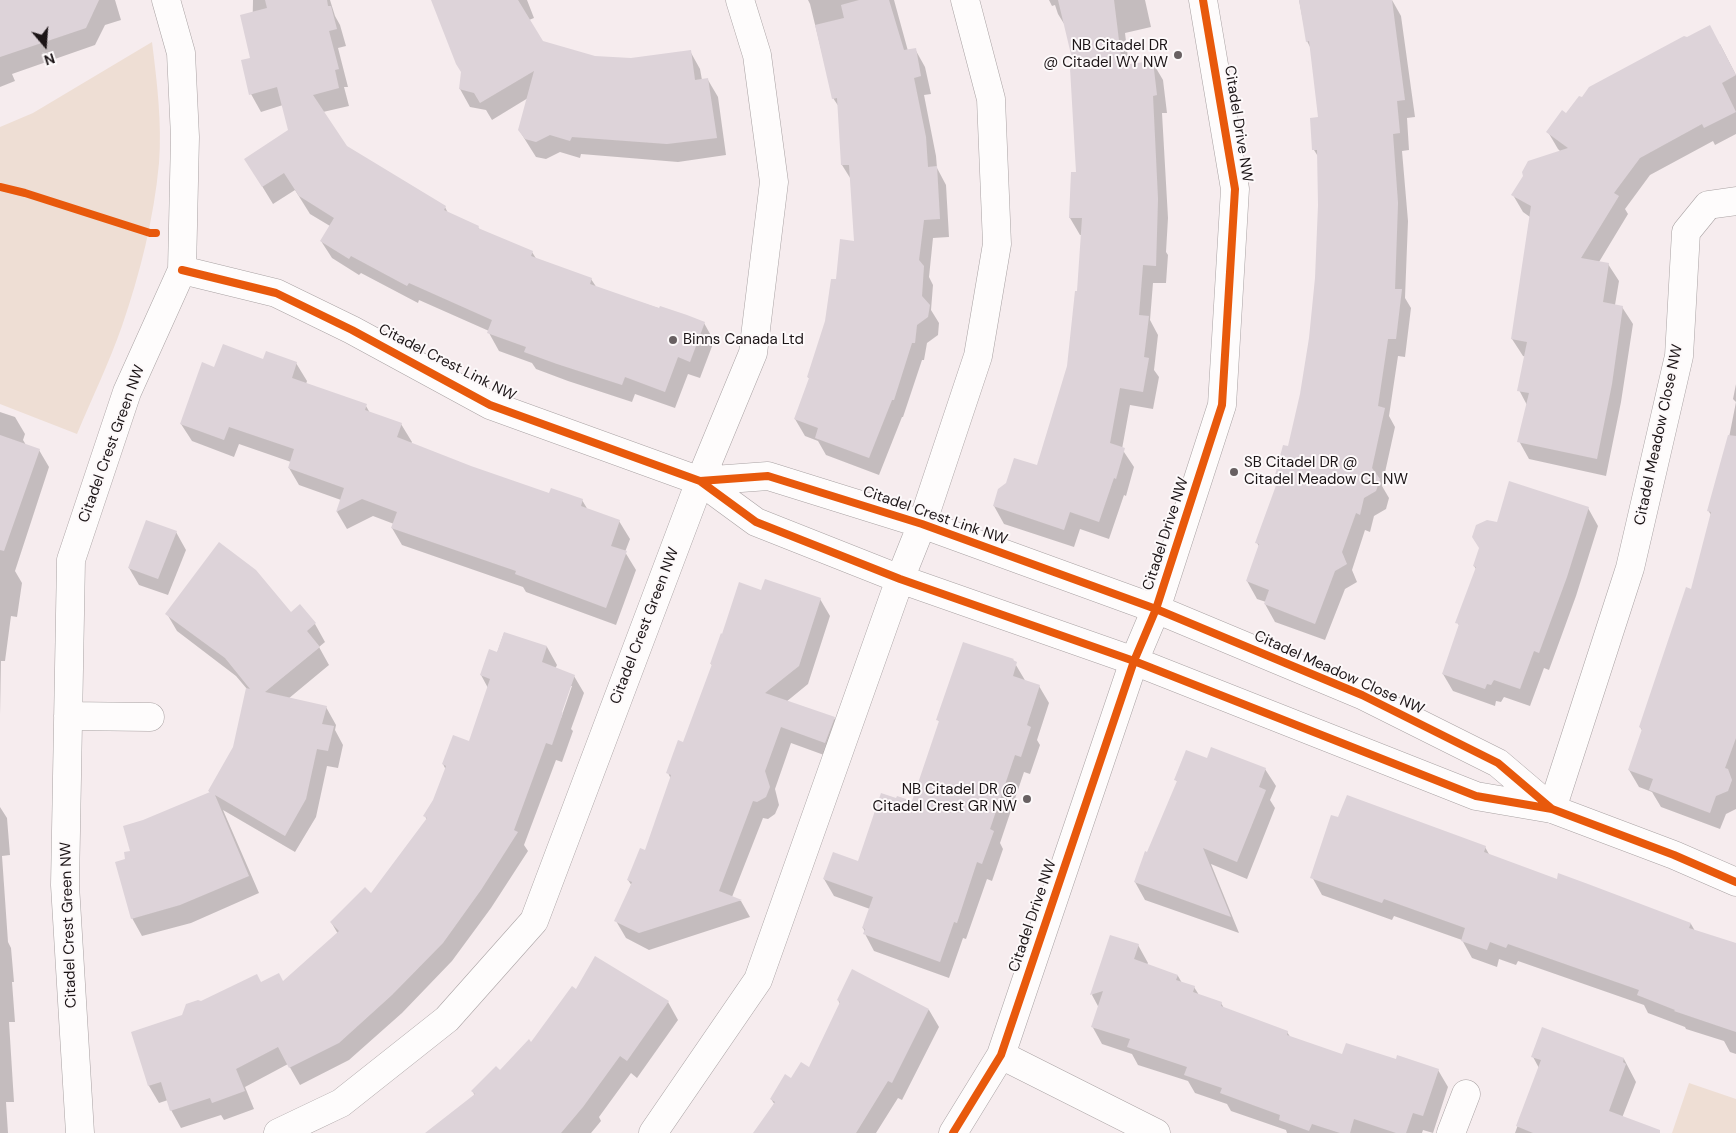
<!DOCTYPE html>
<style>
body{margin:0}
#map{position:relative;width:1736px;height:1133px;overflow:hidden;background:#f6ecee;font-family:"DM Sans",sans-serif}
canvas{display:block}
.north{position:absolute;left:20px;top:20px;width:50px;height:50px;-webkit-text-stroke:4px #fdf9fa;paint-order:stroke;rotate:162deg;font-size:14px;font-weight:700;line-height:20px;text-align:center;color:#1c1517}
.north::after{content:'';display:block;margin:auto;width:18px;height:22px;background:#1c1517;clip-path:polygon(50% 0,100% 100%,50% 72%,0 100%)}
</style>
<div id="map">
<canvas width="1736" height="1133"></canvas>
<div class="north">N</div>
</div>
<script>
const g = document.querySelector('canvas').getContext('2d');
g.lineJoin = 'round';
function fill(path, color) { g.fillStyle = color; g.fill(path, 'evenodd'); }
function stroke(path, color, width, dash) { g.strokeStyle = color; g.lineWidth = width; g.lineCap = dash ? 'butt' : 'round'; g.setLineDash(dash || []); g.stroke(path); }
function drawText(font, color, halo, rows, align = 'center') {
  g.font = font + ' "DM Sans",sans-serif'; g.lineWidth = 4; g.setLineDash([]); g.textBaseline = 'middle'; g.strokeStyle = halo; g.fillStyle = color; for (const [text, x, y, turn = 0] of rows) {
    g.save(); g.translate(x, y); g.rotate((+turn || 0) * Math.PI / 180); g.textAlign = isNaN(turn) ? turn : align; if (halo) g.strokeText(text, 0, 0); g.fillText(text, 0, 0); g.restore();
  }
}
const green = new Path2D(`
 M152,42C157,82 162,123 159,163C154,218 140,274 122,326C109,363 92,398 77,434L0,404V127L33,113Z
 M1689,1083L1736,1099V1133H1672Z`);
const shadow = new Path2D(`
 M0,0H115L121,20L105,25L95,45L12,74L15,81L0,87Z
 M253,0H330L335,16L340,25L346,46L338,48L348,87H344L349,106L323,112L346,147L445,207L448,213L478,227L480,230L532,252L537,260L591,279L597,288L704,323L714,341L700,378L688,374L675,408L635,394L632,402L568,381L536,369L532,363L499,351L489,333V331L419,300L418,303L361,273L359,275L332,258L321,241L330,226L310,214L295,190L273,204L246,160L290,130L283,105L261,112L251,94Z
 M433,0H527L534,18L529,20L542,42L594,57L631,59L690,51L700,69L702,80H708L718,97L726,155L678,162L581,154L580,158L560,152L546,159L536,157L519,130L528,98L492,120L486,110L470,107L460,89L462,72Z
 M808,0H894L908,51L915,49L925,67L931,94L924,95L936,156L937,168L946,185L949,237L933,238L929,277L933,285L931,310L939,323L938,335L927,343L924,360H922L903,417H902L879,475L826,455L818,441L805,436L795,419L810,380L808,377L826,322L856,242L852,181L842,165L839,107L833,98L810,4Z
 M1049,0H1145L1151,27L1125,33L1129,66L1153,63L1163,80L1167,113H1162L1168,218L1166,252L1168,255L1166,283H1153L1150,320L1158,335L1154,370L1159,377L1153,409L1130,405L1122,449L1134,467L1126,496L1124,495L1109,539L1080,529L1074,547L1004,524L994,506L1038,467L1068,366L1079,293L1083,235H1080L1070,218L1077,173L1075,68L1066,27L1058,14L1055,5L1052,6Z
 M1299,0H1392L1401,16L1415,117L1407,118L1409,150L1402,151L1408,221L1405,298L1411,308L1405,357L1398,356L1389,416L1395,427L1382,486L1389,498L1386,509L1374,516L1370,532L1365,530L1352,570L1357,582L1345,589L1325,640L1275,622L1265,604L1266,602L1257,599L1247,581L1260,548L1257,543L1278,483L1276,479L1289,447L1301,395L1310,338L1316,278L1319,205V158L1314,150L1319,118L1311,49L1307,41Z
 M1720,44L1736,75V134L1715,145L1713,141L1650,175L1625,209L1628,214L1599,262L1608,264L1619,281L1615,305L1622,307L1633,324L1621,402L1606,476L1529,459L1519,441L1527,405L1519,390L1526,357L1523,356L1512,339L1530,217L1523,212L1513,195L1561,152L1558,149L1548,132L1582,99Z
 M264,360L296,363L307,381L306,384L366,406L370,413L401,424L412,442L411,444L470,467L550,494L582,500L588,510L619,521L630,539L625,552L636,570L616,625L526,592L523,587L402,545L392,528L394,524L373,516L347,529L337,512L341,500L299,485L289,468L291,462L239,444L234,457L192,441L181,424Z
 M1736,384V809L1726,814L1720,829L1661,807L1652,792L1639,787L1629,770L1643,732L1640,727L1692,590L1711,515L1708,510L1720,483L1736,402L1733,399Z
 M0,412L15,417L25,434L23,440L26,445L39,450L49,467L15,571L22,583L17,617L11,616L5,661H1L0,715Z
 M1588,508L1598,526L1576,596L1549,670L1544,668L1530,706L1504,697L1501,702L1496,701L1495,706L1453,691L1443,674L1460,627L1457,622L1476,569L1474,566L1497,524Z
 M176,532L186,550L168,595L139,585L129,568Z
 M762,591L820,599L830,616L808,684L786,702L834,718L844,735L835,759L791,743L775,789L779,805L775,814L768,819L763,818L732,897L741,901L750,917L649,950L626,938L616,921L632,886L628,880L646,852L671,779L668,773L684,743L713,666L711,664Z
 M300,606L315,624L325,642L319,647L329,665L288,699L326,707L336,725L335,730L343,745L338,768L327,766L316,817L295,852L223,810L259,893L191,923L142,936L132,918L127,860L144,821L211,794L209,791L234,747L247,689L236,676L177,631L167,614H291Z
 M504,633L547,647L557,665L555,669L574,676L584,693L571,729L573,731L562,762L556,760L524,845L528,851L491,908L452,961L402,1013L349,1060L300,1085L288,1064L245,1087L254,1109L224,1120L221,1115L181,1128L171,1110L168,1100L159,1103L149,1086L132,1033L183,1016L201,1002L261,983H283L338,934L331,922L371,895L427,820L425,816L435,801L446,770L443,764L470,742L488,688L481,675L497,653ZM570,686H572L561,718L558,717Z
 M964,643L1013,660L1026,682L1039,686L1049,703L1037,740L1040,745L1030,774L1024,772L1000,843L1003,849L992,881L987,879L966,939L963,938L949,978L874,951L865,934V932L863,928L870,909L834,896L824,879L859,862L912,803L940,723L938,720Z
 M1208,760L1265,769L1276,786L1270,800L1275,808L1247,879L1211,864L1239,933L1145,900L1135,882L1178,783L1176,780Z
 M0,807L7,818L10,855L2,856L8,942L11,948L14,982H12L15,1022H9L14,1102H6L8,1133H0Z
 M1485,847L1490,856L1557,880L1691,924L1695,931L1736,947V1054L1730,1052L1724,1041L1686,1029L1685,1027L1648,1013L1644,1005L1518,961L1516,965L1499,959L1497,967L1472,958L1462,940L1394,916L1392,920L1322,895L1312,877Z
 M1111,936L1138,945L1148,963L1147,965L1178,976L1182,983L1194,987L1199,995L1221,1003L1224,1008L1287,1032L1291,1038L1343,1055L1397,1060L1438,1070L1448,1087L1433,1133L1423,1130L1422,1133H1287L1286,1130L1231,1111L1227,1104L1195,1093L1188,1081L1138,1065L1132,1054L1102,1044L1092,1026L1099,1008L1092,995Z
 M577,991L668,1002L678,1020L637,1078L631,1073L599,1117L601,1121L591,1133H427L475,1096L473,1092L500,1072L532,1044Z
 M838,1000L929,1010L939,1027L902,1100L898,1098L876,1133H756L775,1105L771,1099L791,1080L809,1069L840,1004Z
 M1533,1057L1624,1059L1636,1082L1620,1123L1626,1133H1515L1539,1068Z`);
const building = new Path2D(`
 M0,0H99L86,28L0,57Z
 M265,0H327L328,6H331L337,29L329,31L339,69L335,70L339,88L313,95L347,146L446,206L444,210L479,226L478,228L533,251L531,256L592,278L590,284L659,308L660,306L687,315L705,322L690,362L678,357L665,392L625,377L622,385L557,364L524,352L526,347L487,333L492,320L409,283L407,286L351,256L349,259L320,241L334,218L299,196L284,173L262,187L244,159L288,130L277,87L249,95L241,60L250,58L240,15L267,8Z
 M431,0H518L543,41L595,56L631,58L691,50L695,80L708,78L717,138L667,144L572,137L570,141L550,135L536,142L525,139L518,130L534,71L480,103L474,93L459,89L461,72L456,64Z
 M859,0H889L904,50L916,48L921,76L914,78L926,137L928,167L937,166L940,219L924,220L919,260L924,266L922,296L930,305L928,317L917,325L915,343H912L894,400H892L869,458L815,438L818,428L794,419L809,378L807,377L825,321L831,279H836L840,239L854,241L849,165H841L837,98L832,99L815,25L844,18L841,5Z
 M1058,0H1114L1122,65L1153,61L1157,95L1153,96L1158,199L1156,266L1143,265L1139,315L1149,316L1144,357L1149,358L1143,392L1120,388L1110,443L1125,448L1116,479L1114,478L1099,522L1070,512L1064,530L993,506L998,489L1006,483L1014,458L1037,465L1067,366L1075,291H1077L1082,218H1069L1071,172H1076L1070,68L1074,67Z
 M1299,0H1392L1405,100L1397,101L1400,133L1393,134L1398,203L1395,289H1402L1396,339H1388L1378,406L1385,408L1372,468L1380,479L1376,491L1364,498L1360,515L1356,513L1342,552L1347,564L1335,571L1315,624L1264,604L1269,590L1246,581L1259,544L1255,543L1278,480L1274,479L1283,445L1288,446L1300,394L1309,338L1315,278L1318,205L1317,150H1312L1310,118L1318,117L1309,41L1306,42Z
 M1710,25L1736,75L1722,83L1736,112L1704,128L1702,124L1640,158L1614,193L1619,196L1581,258L1609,263L1603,302L1623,306L1612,384L1597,459L1517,442L1529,393L1517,391L1527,342L1511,339L1531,206L1511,195L1523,176L1522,172L1528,161L1568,148L1546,132L1562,110L1566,113L1579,96L1582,97L1589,87L1684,36L1687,37Z
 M223,344L263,359L266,351L297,362L292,378L367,404L365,410L402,423L397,437L471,466L549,493L551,488L583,499L581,506L620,520L611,546L627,551L606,608L515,574L516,571L391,528L397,512L362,499L336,512L344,488L288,468L294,449L229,427L224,440L180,424L202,362L214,367Z
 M0,435L40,449L4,551L0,550Z
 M1728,435L1736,436V738L1725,768L1728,769L1732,780L1728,791L1716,796L1710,813L1649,790L1653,779L1628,770L1642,729L1639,727L1686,587L1691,589L1711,512L1707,511Z
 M1509,481L1589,507L1567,577L1539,653L1534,651L1520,689L1494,680L1491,685L1487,684L1485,689L1442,674L1459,624L1455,623L1476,567L1473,566L1479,548L1472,537L1476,525L1487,520L1497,522Z
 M146,520L177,531L158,579L128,568Z
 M219,542L256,570L291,612L300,604L316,623L307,631L320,647L265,692L327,706L322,724L334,726L328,751L317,749L306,799L285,836L215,795L249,876L180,905L131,919L115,862L125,859L124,852L130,851L123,826L143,820L210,792L208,791L233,747L246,688L250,689L225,658L165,614Z
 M765,579L821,598L799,666L765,693L835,717L825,743L781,727L765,771L770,787L766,797L757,802L753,801L719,891L742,900L639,933L614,921L632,882L627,880L640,848L645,850L671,775L666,773L678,740L683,742L712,664H710L721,633L722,634L739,582L761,590Z
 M504,632L547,646L542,662L575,675L562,712L563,713L552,745L546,743L514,830L518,832L481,890L443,943L392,995L339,1043L289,1068L278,1047L236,1069L245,1091L212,1103L210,1098L170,1111L161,1082L148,1086L131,1032L182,1015L186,1004L198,1000L201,1001L257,974L261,982L279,973L283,981L339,931L330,922L365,887L371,893L427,818L423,816L433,800L446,766L442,764L453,735L469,741L490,679L480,675L489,649L497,652Z
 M963,642L1014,659L1013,660L1017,662L1013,676L1040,685L1027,725L1031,727L1021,757L1015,755L990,829L994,831L982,864L977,862L957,923L954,922L940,962L863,934L865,929L862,928L873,897L823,879L833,852L858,861L881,793L896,798L897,796L912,801L939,721L936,720Z
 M1211,747L1266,768L1259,787L1266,790L1237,862L1203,848L1231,917L1134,882L1145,851L1147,852L1177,781L1174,780L1186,750L1207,758Z
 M1347,795L1486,846L1484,852L1557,879L1558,873L1588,884L1691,923L1689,928L1736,943V1032L1674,1011L1675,1010L1637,995L1639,990L1508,944L1506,948L1490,942L1487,950L1461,941L1465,928L1384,899L1382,903L1310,878L1331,815L1338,817Z
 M1110,935L1139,944L1134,959L1178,975L1176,980L1195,986L1193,992L1222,1002L1221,1006L1288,1031L1287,1035L1342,1054L1346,1043L1396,1059L1397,1055L1439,1069L1423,1116L1413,1113L1406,1133H1396L1354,1119L1350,1133H1340L1312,1124L1309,1131L1279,1120L1280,1115L1220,1093L1222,1088L1184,1075L1187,1067L1127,1047L1130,1039L1091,1027L1103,991L1090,995Z
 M595,956L669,1001L627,1061L620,1056L583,1107L561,1133H425L475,1094L471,1091L496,1066L500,1070L529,1039L531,1042L572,986L576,989Z
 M852,969L929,1009L892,1083L888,1081L856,1133H753L775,1102L770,1099L785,1074L791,1078L801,1062L809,1067L840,1002L837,1000Z
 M1542,1027L1624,1058L1623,1062L1626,1064L1609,1111L1660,1130V1133H1533L1516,1126L1541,1060L1531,1057Z`);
const minor = new Path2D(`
 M182,270L276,293L352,330L490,405L700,481L756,522L900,579L1134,661L1476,796L1552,809L1674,855L1736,882
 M700,481L768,476L922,524L1156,609L1362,695L1498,763L1552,809
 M68,716L150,717
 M1552,809L1630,568L1679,356L1686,232L1708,205L1736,201
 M1001,1055L1156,1133
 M80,1133L65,885L71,560L127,392L182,270L185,137L181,53L166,0
 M278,1133L341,1103L447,1019L534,921L700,481L753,353L774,182L757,55L740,0
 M653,1133L758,980L900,579L922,524L978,356L997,244L991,99L965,0
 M953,1133L1001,1055L1134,661L1156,609L1222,405L1235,189L1203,0
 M1451,1133L1466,1094`);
const cycleway = new Path2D(`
 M0,187L25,193L150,233H156
 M182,270L276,293L352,330L490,405L700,481L756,522L900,579L1134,661L1476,796L1552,809L1674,855L1736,882
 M700,481L768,476L922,524L1156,609L1362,695L1498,763L1552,809
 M953,1133L1001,1055L1134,661L1156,609L1222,405L1235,189L1203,0`);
const markers = [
 [1178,55,5,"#686062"],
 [673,340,5,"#686062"],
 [1234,472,5,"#686062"],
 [1027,799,5,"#686062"]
];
const poiNames = [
 ["NB Citadel DR",1168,46],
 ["@ Citadel WY NW",1168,63],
 ["Binns Canada Ltd",683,340,"left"],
 ["SB Citadel DR @",1244,463,"left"],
 ["Citadel Meadow CL NW",1244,480,"left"],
 ["NB Citadel DR @",1017,790],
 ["Citadel Crest GR NW",1017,807]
];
const streetNames = [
 ["Citadel Drive NW",1238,124,81],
 ["Citadel Crest Link NW",447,363,27],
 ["Citadel Meadow Close NW",1659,435,-78],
 ["Citadel Crest Green NW",112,444,-70],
 ["Citadel Crest Link NW",935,516,19],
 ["Citadel Drive NW",1166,534,-72],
 ["Citadel Crest Green NW",645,626,-69],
 ["Citadel Meadow Close NW",1339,673,24],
 ["Citadel Drive NW",1033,916,-71],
 ["Citadel Crest Green NW",69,925,-92]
];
fill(green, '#eeded4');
fill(shadow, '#0003');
fill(building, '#ddd3d9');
stroke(minor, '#a9a2a3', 29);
stroke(minor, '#fefcfc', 28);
stroke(cycleway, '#e8590c', 8);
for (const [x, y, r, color] of markers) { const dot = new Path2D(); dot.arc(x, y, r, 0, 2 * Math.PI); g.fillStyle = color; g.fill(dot); stroke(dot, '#fdf9fa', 2); }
drawText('15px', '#1c1517', '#fdf9fa', poiNames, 'right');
drawText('15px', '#1c1517', '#fdf9fa', streetNames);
</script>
